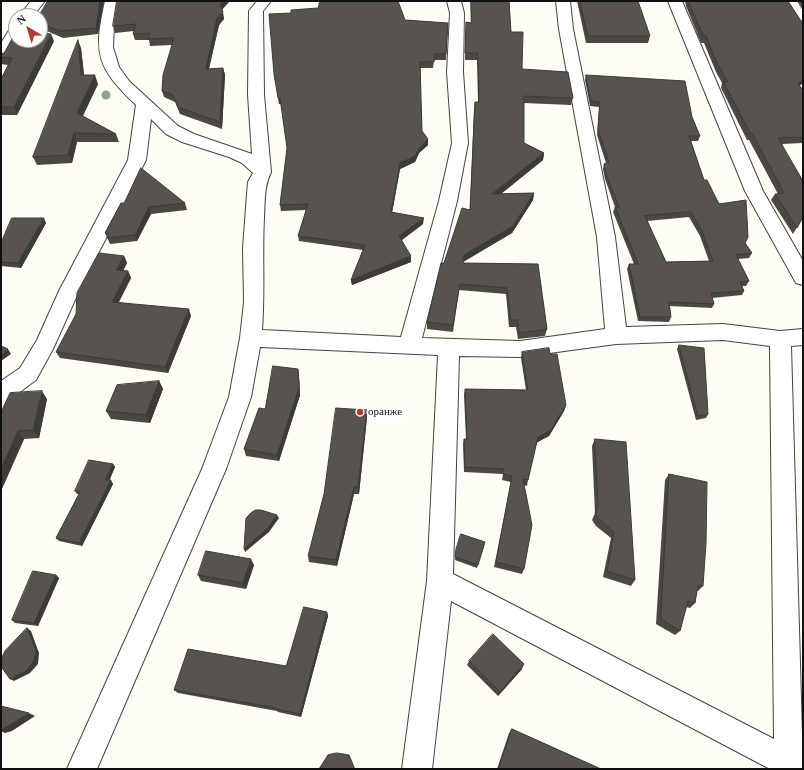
<!DOCTYPE html>
<meta charset="utf-8">
<style>
body{margin:0}
#map{position:relative;width:804px;height:770px;overflow:hidden;background:#fefdf5;font-family:"Times New Roman",serif}
canvas{display:block}
.frame{position:absolute;inset:0;border:2px solid #101010;pointer-events:none}
.north{position:absolute;left:8px;top:8px;width:40px;height:40px;box-sizing:border-box;background:#fff;border:1px solid #9f9f9f;border-radius:50%;rotate:322deg;font-size:11px;font-weight:700;line-height:16px;text-align:center;color:#101010}
.north::after{content:'';display:block;margin:auto;width:14px;height:18px;background:#b63833;clip-path:polygon(50% 0,100% 100%,50% 72%,0 100%)}
</style>
<div id="map">
<canvas width="804" height="770"></canvas>
<div class="frame"></div>
<div class="north">N</div>
</div>
<script>
const g = document.querySelector('canvas').getContext('2d');
g.lineJoin = 'round';
function stroke(path, color, width, dash) { g.strokeStyle = color; g.lineWidth = width; g.lineCap = dash ? 'butt' : 'round'; g.setLineDash(dash || []); g.stroke(path); }
function fill(path, color) { g.fillStyle = color; g.fill(path, 'evenodd'); }
function drawText(font, color, halo, rows, align = 'center') {
  g.font = font + ' "Times New Roman",serif'; g.lineWidth = 4; g.setLineDash([]); g.textBaseline = 'middle'; g.strokeStyle = halo; g.fillStyle = color; for (const [text, x, y, turn = 0] of rows) {
    g.save(); g.translate(x, y); g.rotate((+turn || 0) * Math.PI / 180); g.textAlign = isNaN(turn) ? turn : align; if (halo) g.strokeText(text, 0, 0); g.fillText(text, 0, 0); g.restore();
  }
}
const minor = new Path2D(`
 M31,1H45L33,16H19Z
 M105,1H119L114,25L113,47L119,67L129,81L178,126L194,134L252,154L248,95L249,11L257,1H271L263,11L264,95L271,172C264,186 265,201 264,217C262,255 265,292 262,330L401,337L439,201L452,143L447,72L450,13L447,1H461L464,13L463,72L468,143L457,201L422,338L520,341L605,329L597,237L559,29L556,1H570L573,29L615,237L626,327L723,324L780,331L803,329V345L791,346L803,769H770L451,601L432,769H402L427,581L438,355L260,347L251,397L226,469L97,769H67L202,469L229,397L240,338L244,302L243,248L247,194L248,182L253,173L242,163L229,157L182,142L166,134L151,119L146,160L79,291L53,349L36,380L17,394L9,414L1,416V381L20,368L37,340L59,291L128,160L136,105C97,68 93,54 105,1ZM723,340L770,346L774,739L453,574L459,356L520,357L616,344Z
 M668,1H682L763,191L803,261V285L796,283L745,191Z
 M783,1H797L803,11V27L798,26Z
 M16,26V40H18L6,59L1,61V43L11,27Z`);
const trees = [
 [106,95]
];
const wall = new Path2D(`
 M48,1H104L98,34L63,38L40,28V16Z
 M471,1H511L509,3L511,32L522,69L573,98L571,105L524,103V143L544,153L543,160L501,194L534,193L533,200L512,233L463,262V263L538,264L547,329L545,336L518,339L516,327H509L506,294L459,290L453,332L427,329V322L444,263L470,209L474,109L475,102H478L477,60H465L466,22L471,23Z
 M577,1H638L650,36L648,43H586Z
 M685,1H788L800,86L803,90V143L782,144L803,217L793,234L771,200L775,194H778L749,140H747L721,88L722,83L716,72L704,43H701L686,6Z
 M798,1H803V9Z
 M222,10L224,19L219,25L209,69L223,68L225,75L222,129L180,114L175,102L164,97L162,91L172,45L150,46L149,40H135L133,34L134,31L115,33L113,26Z
 M291,13L405,20L448,23L446,60H434L433,68H420L422,131L428,145L419,153L415,162L400,169L392,213L423,224L402,240L411,262L352,285L351,280L363,250L299,241L298,236L306,210L281,211L280,205L287,148L281,104H279Z
 M54,41L17,115H1V79L8,65L1,64V54Z
 M81,48L84,75L98,84L83,116L116,134L119,142H77L72,163L37,165L33,157Z
 M586,75L692,117L700,136L698,141H691L704,180L745,243L752,253L749,258L738,259L749,281L746,286H742L744,291L742,295L712,298L714,304L712,308L669,306L671,317L669,322L638,321L627,269L629,264H634L613,212L615,207L605,179L603,169L604,164L606,163L597,135L599,107L590,106L585,80ZM689,217L700,236L709,261L666,262L647,221Z
 M121,203H185L187,210L151,214L137,241L110,244L105,233Z
 M46,223L21,268L1,266V243Z
 M124,256L127,263L123,270L128,271L131,278L119,302L191,316L168,373L60,358L56,352Z
 M679,345L708,414L706,418L696,420L677,349Z
 M522,352L550,354L566,405L564,411L549,436L537,442L528,480L527,486L524,485V569L522,574L494,567L511,482L502,480L503,474L464,472L463,444L464,439H466L464,395L465,389L526,390L521,358Z
 M803,363V386L802,365Z
 M298,369L299,376L300,395L279,461L246,456L244,449L265,409Z
 M159,381L163,389L150,423L111,419L106,411Z
 M47,399L39,438L24,439L1,491L3,408Z
 M367,417L359,494H354L337,566L309,562L308,556Z
 M595,439L635,580L631,586L603,577L611,538L596,526L592,520L595,513L592,446Z
 M113,464L115,467L109,480L113,484L82,546L59,541L56,538L79,494H77L75,491Z
 M669,474L703,586L698,591H697L695,603L690,608L686,607L680,631L675,635L656,624L665,480Z
 M484,546L477,568L455,560L456,549Z
 M254,565L246,589L201,581L198,575Z
 M56,575L59,578L38,626L15,623L12,620Z
 M327,612L328,616L301,717L278,712L277,711L178,693L174,690L286,666Z
 M469,661L522,669L498,696L467,665Z
 M512,729L601,769H497L509,733Z`);
const shadedWall = new Path2D(`
 M100,1H104L98,34L96,28Z
 M223,1H230L221,11L220,4Z
 M223,12L224,19L219,25L207,76L206,69L217,18Z
 M51,34L54,41L17,115L14,107Z
 M78,40L81,48L85,83L81,75Z
 M223,68L225,75L222,129L220,122Z
 M95,75L98,84L80,121L77,113Z
 M803,79V83L795,90L798,84Z
 M278,98H280L281,104H279Z
 M74,133L77,142L72,163L68,155Z
 M428,139V145L419,153L415,162L400,169L391,218V212L400,163L420,147Z
 M544,153L543,160L492,201V194Z
 M534,193L533,200L512,233L463,262L462,270L464,255Z
 M149,207L151,214L137,241L135,235Z
 M44,218L46,223L21,268L18,263Z
 M424,218L423,224L399,242V236Z
 M124,256L127,263L120,277L116,270Z
 M411,256V262L352,285L351,280Z
 M128,271L131,278L115,309L112,302Z
 M189,309L191,316L168,373L165,367Z
 M8,349L11,354L1,361V355Z
 M298,369L299,376L300,395L279,461L277,455Z
 M159,381L163,389L150,423L146,415Z
 M42,391L47,399L39,438L33,430Z
 M566,405L564,411L549,436L536,443L538,437Z
 M367,410V417L359,494L358,487Z
 M18,431L24,439L1,491V469Z
 M113,464L115,467L108,484L105,480Z
 M111,480L113,484L82,546L79,543Z
 M354,487V494L337,566L336,560Z
 M277,515L279,518L269,532L245,552L244,549Z
 M251,559L254,565L246,589L243,583Z
 M56,575L59,578L38,626L34,623Z
 M327,612L328,616L301,717L300,714Z
 M27,628L31,631L39,653L38,664L30,673L14,681L10,679Z
 M524,664L522,669L498,696L500,692Z
 M29,713L35,716L12,731L5,733L1,731V730Z`);
const building = new Path2D(`
 M48,1H100L96,28L60,31L40,23V16H39Z
 M117,1H223L220,4L223,12L217,18L206,69L223,68L220,122L178,107L173,95L162,91L163,75L174,38L148,39L150,33L133,34L136,24L113,26Z
 M320,1H398L405,20L448,23L446,54H435L434,62H420L422,131L428,139L420,147L415,156L400,163L391,212L424,218L399,236L411,256L351,280L365,245L298,236L308,204L280,205L287,148L280,98H278L274,74L269,14L291,13V10L318,8Z
 M471,1H509L511,32H523L522,69L568,72L573,98L524,96V143L544,153L492,194L534,193L513,226L464,255L463,263L538,264L547,329L519,333L518,320H511L507,288L460,284L453,325L427,322L441,263H444L462,208L470,210L475,102H479L478,53H465L466,22L471,23Z
 M580,1H638L650,36H588Z
 M688,1H788L801,21H803V79L798,84L803,90V137L778,138L803,181V217L797,228L775,194L784,193L752,133H750L723,81L728,82L718,65L706,36H704Z
 M16,32V40H40V33L51,34L14,107H1V79L12,58L1,57V54L4,53Z
 M78,40L81,75H95L77,113L116,134L74,133L68,155L33,157Z
 M586,75L685,81L692,117L700,136H689L704,180H707L719,204L746,200L748,237L745,243L752,253L736,255L749,281L740,282L744,291L711,293L714,304L669,302L671,317H640L629,264H638L615,207H619L606,174L604,164L609,162L598,130L600,102L591,101ZM691,212L702,231L713,261L666,262L645,216Z
 M141,168L185,203L149,207L135,235L107,238L109,234L105,233L121,203H124Z
 M12,218H44L18,263L1,262V243Z
 M99,253L124,256L116,270L128,271L112,302L189,309L165,367L56,352L76,314L77,293Z
 M679,345L704,348L708,414L698,416Z
 M1,346L8,349L1,355Z
 M549,348L550,354H557L566,405L551,430L538,437L528,480L523,479L532,525L524,569L496,562L512,476L503,474L504,469L465,467L464,439H467L465,389L528,390L522,352Z
 M273,366L298,369L299,388L277,455L244,449L259,408L265,409Z
 M159,381L146,415L106,411L117,385Z
 M42,391L33,430L18,431L1,469V417L3,408L10,393Z
 M336,408L367,410L358,487H354L336,560L308,556L324,494Z
 M595,439L626,442L635,580L607,571L614,532L599,519L595,513L598,506Z
 M89,460L113,464L105,480H111L79,543L56,538L80,492L75,491Z
 M669,474L707,482L706,543L703,586L698,585L695,603L688,601L680,631L661,619Z
 M256,510H261L277,515L268,528L244,549L246,518L252,512Z
 M461,534L485,542L478,565L455,557L456,549Z
 M206,551L251,559L243,583L198,575Z
 M33,571L56,575L34,623L12,620Z
 M304,607L327,612L300,714L276,709V708L174,690L188,649L286,666Z
 M27,628L36,650L34,661L26,671L10,679L2,668L1,663L2,657L5,651Z
 M493,634L524,664L500,692L469,661Z
 M1,706L29,713L5,728L1,730Z
 M512,729L601,769H499Z
 M337,753L349,755L354,767V769H319L328,755Z`);
const markers = [
 [360,412,4,"#b63833"]
];
const poiNames = [
 ["оранже",368,412]
];
stroke(minor, '#434343', 2);
fill(minor, '#fff');
g.fillStyle = '#8aa983';
for (const [x, y] of trees) { g.beginPath(); g.arc(x, y, 4.5, 0, 2 * Math.PI); g.fill(); }
fill(wall, '#4c4743');
fill(shadedWall, '#3e3a37');
fill(building, '#58534e');
stroke(building, '#3e3a37', 1);
for (const [x, y, r, color] of markers) { const dot = new Path2D(); dot.arc(x, y, r, 0, 2 * Math.PI); g.fillStyle = color; g.fill(dot); stroke(dot, '#fff', 1.5); }
drawText('11px', '#101010', '#fff', poiNames, 'left');
</script>
